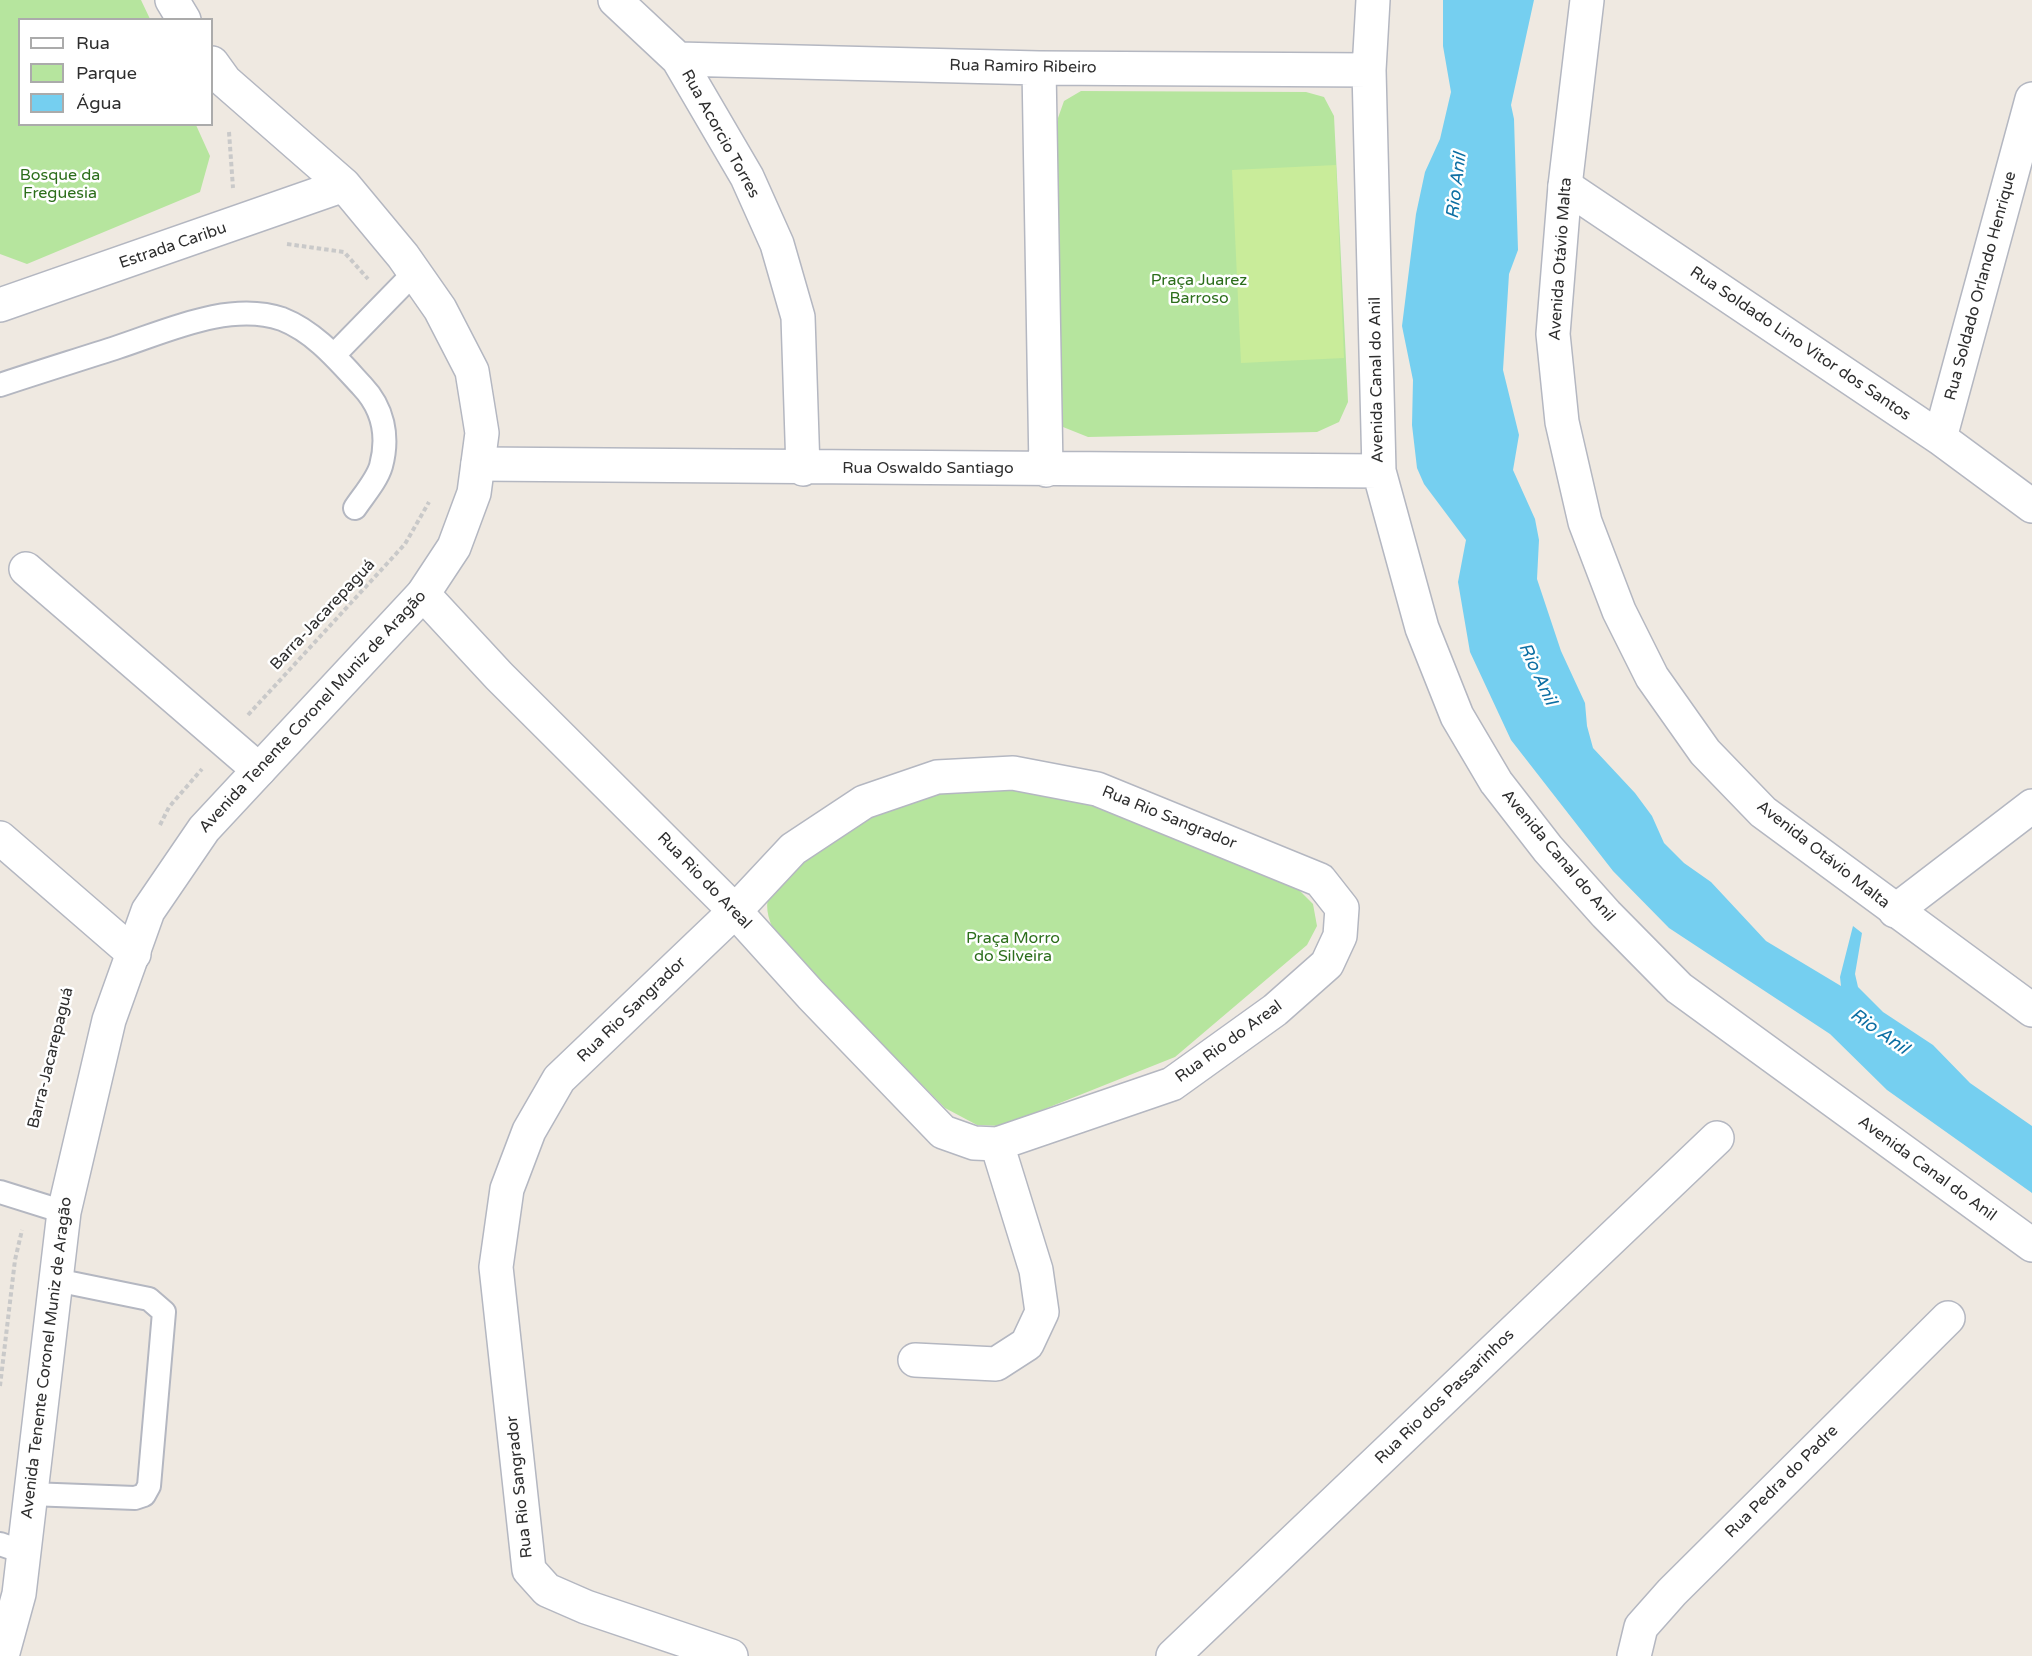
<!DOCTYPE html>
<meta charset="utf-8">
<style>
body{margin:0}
#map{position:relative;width:2032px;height:1656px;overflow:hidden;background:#efe9e1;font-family:"Varela Round",sans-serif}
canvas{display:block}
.legend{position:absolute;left:18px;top:18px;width:195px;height:108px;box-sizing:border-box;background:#fff;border:2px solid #ababab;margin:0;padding:8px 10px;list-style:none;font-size:18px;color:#2e2e2e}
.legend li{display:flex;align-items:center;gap:12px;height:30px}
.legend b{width:30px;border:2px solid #ababab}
</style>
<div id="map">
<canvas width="2032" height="1656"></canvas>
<ul class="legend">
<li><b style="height:8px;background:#fff"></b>Rua</li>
<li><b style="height:16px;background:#b6e59e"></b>Parque</li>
<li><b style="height:16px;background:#75cff0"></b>Água</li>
</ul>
</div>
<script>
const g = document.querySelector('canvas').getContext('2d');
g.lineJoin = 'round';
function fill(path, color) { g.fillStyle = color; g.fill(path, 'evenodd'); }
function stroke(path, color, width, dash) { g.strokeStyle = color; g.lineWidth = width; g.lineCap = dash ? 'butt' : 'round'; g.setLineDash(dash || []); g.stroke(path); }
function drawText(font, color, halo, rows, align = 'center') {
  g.font = font + ' "Varela Round",sans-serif'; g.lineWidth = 5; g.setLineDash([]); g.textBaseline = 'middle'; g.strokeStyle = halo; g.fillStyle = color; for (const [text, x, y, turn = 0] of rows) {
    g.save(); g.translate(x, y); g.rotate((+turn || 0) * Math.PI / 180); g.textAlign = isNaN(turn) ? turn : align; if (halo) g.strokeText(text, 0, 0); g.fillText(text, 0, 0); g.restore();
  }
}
const green = new Path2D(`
 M0,0H141L150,19L20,20V124L196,125L210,156L200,192L27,264L0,254Z
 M1081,91L1306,92L1324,97L1334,116L1348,402L1339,422L1317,432L1088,437L1063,427L1053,402L1058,118L1064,101Z
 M1019,785L1068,795L1296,887L1313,904L1317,926L1307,945L1175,1057L1002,1126L977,1125L945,1108L777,937C770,923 764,910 769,894C781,857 882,801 918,793C949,786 988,788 1019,785Z`);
const pitch = new Path2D(`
 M1336,165L1344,358L1241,363L1232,170Z`);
const water = new Path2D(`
 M1443,0H1534L1511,105L1514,119L1518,250L1509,274L1503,370L1519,435L1513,470L1535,519L1539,540L1537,579L1561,651L1585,703L1587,726L1593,748L1635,793L1652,816L1664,843L1684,863L1711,882L1766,941L1841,986L1840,977L1853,926L1862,933L1855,974L1858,987L1883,1012L1933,1045L1970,1083L2032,1126V1193L1887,1090L1830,1034L1669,928L1613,871L1511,740L1470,652L1458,582L1466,540L1424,484L1417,468L1412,425L1413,380L1402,326L1416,214L1425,172L1440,139L1451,92L1443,46Z`);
const path = new Path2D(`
 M229,132L233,188
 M287,244L344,252L368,279
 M248,715L405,544L429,502
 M160,825L169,807L202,769
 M0,1386L15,1260L22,1230`);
const lane = new Path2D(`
 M334,355L415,272
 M0,385C39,372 78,360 118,347C167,331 230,301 282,319C315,332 338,360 362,386C383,408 389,436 381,466C377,480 363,496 355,508
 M0,1192L64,1212
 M30,1494L135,1498L144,1495L149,1486L164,1312L149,1299L56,1280
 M0,1544L23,1552`);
const street = new Path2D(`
 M615,0L678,59L747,177L777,244L798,317L803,469
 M1373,0L1369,70L1379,471L1422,628L1457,716L1496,782L1548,849L1606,914L1679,988L2032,1245
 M678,59L1039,68L1369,70
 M1039,68L1046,470
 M1565,186L1940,438L2032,506
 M1940,438L2032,99
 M478,464L1379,471
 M26,569L259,770
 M423,594L499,676L735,911L811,995L943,1132L974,1143L997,1144L1172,1084L1275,1010L1327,964L1340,936L1342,908L1320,880L1097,789L1013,773L937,777L864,802L793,849L735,911L559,1079L529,1131L507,1189L496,1267L529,1570L547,1590L586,1607L731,1656
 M0,838L134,954
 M1895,911L2032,806
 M915,1360L996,1364L1027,1344L1042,1312L1036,1270L997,1144
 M1173,1656L1717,1138
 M1634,1656L1641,1627L1672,1592L1948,1318`);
const secondary = new Path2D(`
 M172,0L184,20
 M1587,0L1565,186L1553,334L1562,422L1585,522L1619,611L1652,677L1705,752L1763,812L2032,1010
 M0,305L344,185
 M2,1656L19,1594L64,1212L109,1020L148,911L204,829L423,594L454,547L474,493L482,433L472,371L440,309L403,256L344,185L225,81L212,63`);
const streetNames = [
 ["Rua Ramiro Ribeiro",1023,67,1],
 ["Rua Acorcio Torres",720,134,61],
 ["Estrada Caribu",173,246,-19],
 ["Avenida Otávio Malta",1561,259,-86],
 ["Rua Soldado Orlando Henrique",1981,286,-75],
 ["Rua Soldado Lino Vitor dos Santos",1800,344,34],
 ["Avenida Canal do Anil",1377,380,-91],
 ["Rua Oswaldo Santiago",928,469],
 ["Barra-Jacarepaguá",323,615,-47],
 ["Avenida Tenente Coronel Muniz de Aragão",313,712,-47],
 ["Rua Rio Sangrador",1169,818,22],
 ["Avenida Otávio Malta",1823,855,38],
 ["Avenida Canal do Anil",1558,856,50],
 ["Rua Rio do Areal",704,881,46],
 ["Rua Rio Sangrador",632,1010,-44],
 ["Rua Rio do Areal",1229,1042,-36],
 ["Barra-Jacarepaguá",51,1058,-76],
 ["Avenida Canal do Anil",1927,1169,36],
 ["Avenida Tenente Coronel Muniz de Aragão",47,1358,-83],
 ["Rua Rio dos Passarinhos",1445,1397,-44],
 ["Rua Pedra do Padre",1782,1482,-45],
 ["Rua Rio Sangrador",520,1487,-96]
];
const parkNames = [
 ["Bosque da",60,176],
 ["Freguesia",60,194],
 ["Praça Juarez",1199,281],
 ["Barroso",1199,299],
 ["Praça Morro",1013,939],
 ["do Silveira",1013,957]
];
const waterNames = [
 ["Rio Anil",1457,186,-83],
 ["Rio Anil",1537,674,65],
 ["Rio Anil",1879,1032,35]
];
fill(green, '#b6e59e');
fill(pitch, '#c9ec9a');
fill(water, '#75cff0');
stroke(lane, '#b4b7c1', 26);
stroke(street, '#b4b7c1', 36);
stroke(secondary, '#b4b7c1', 36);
stroke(path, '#c9c9c9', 4, [4.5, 3]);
stroke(lane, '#fff', 22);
stroke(street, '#fff', 33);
stroke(secondary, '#fff', 33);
drawText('16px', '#2e2e2e', '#fff', streetNames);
drawText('16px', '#2c6e1b', '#fff', parkNames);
drawText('italic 18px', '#0d6fa3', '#fff', waterNames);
</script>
